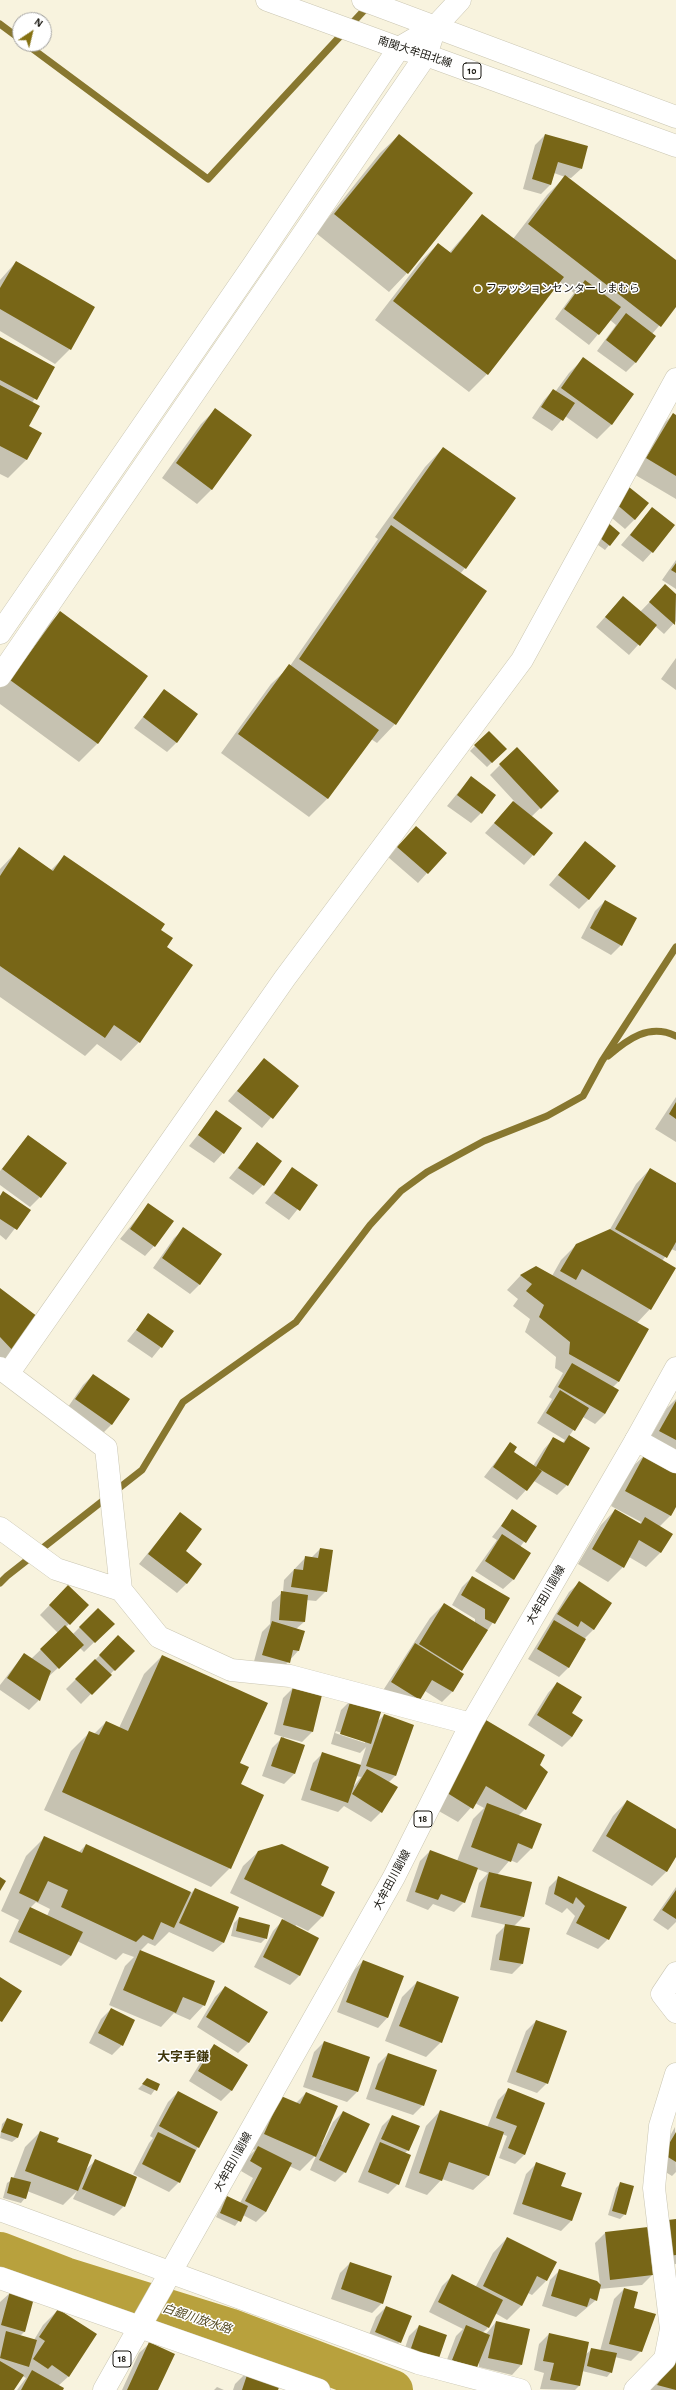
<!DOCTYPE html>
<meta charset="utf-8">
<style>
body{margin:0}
#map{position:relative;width:676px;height:2390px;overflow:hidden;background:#f8f3de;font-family:"Alegreya Sans",sans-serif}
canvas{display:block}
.north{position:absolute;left:12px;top:12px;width:40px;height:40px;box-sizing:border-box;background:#fff;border:1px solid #a2a19f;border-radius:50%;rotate:35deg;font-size:11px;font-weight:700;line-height:16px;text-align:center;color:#17150e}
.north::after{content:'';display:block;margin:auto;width:14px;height:18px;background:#857112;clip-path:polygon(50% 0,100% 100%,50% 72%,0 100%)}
</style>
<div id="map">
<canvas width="676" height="2390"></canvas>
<div class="north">N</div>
</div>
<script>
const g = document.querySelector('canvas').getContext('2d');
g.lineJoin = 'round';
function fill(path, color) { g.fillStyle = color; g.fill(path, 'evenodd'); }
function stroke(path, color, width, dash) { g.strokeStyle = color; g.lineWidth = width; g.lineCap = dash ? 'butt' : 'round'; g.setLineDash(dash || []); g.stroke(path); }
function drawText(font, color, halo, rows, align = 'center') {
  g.font = font + ' "Alegreya Sans","Noto Sans JP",sans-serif'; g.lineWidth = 3; g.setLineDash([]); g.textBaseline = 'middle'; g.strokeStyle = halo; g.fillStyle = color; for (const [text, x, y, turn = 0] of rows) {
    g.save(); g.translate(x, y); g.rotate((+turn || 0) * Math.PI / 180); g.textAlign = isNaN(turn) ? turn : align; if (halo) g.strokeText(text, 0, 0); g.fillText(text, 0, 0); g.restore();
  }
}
const shadow = new Path2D(`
 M399,135L407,273L389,292L316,233L380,153Z
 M545,135L581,169L571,178L566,177L676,262V306L652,334L636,362L626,372L597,351L616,325L610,320L589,345L555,319L574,293L559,281L487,374L469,392L375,320L419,263L438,244L449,253L482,215L513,239L547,195L565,177L554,173L551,184L541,194L523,189L535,145Z
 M16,262L70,349L55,364L0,331V280Z
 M0,338L53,368L32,403L28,427L40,433L26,460L8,478L0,474Z
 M583,359L612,424L597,439L565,416L552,431L532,418L544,400L553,390L555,392L569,373Z
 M215,410L212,489L197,504L162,478L201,424Z
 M673,414L676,416V499L632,473L659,429Z
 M443,448L465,568L460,574L395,724L377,743L371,739L327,799L309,817L221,753L271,684L290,666L378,539L375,537L425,467Z
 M619,498L635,519L625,529L606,513Z
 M652,508V552L643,562L621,545Z
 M619,533L605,550L591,540Z
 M676,560V589L662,580Z
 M665,586L676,595V621L664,634L655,626L629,655L596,627L623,597L640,612Z
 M60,613L98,743L79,762L0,704V688L41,631Z
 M676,658V690L661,679Z
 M164,691L177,742L167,752L134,728Z
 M489,732L506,749L487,767L470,751Z
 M517,748L558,791L531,817L533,855L524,865L485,833L514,801L490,775Z
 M471,777L481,813L471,823L447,806Z
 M416,827L427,873L418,883L388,857Z
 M585,843L589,899L579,909L549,885Z
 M19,849L51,870L64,857L159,930L165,948L139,1042L121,1061L97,1044L85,1056L0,997V869Z
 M605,901L621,945L611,955L581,938L595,911Z
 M264,1059L298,1086L262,1128L228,1101Z
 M676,1097V1142L655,1129Z
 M217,1111L223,1153L214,1163L189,1146Z
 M28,1136L40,1197L30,1207L0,1185V1171Z
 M257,1144L263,1185L253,1195L229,1178Z
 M292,1169L316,1186L289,1220L265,1203Z
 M650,1169L676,1184V1251L671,1249L662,1261L650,1309L636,1324L618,1382L613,1387L605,1414L595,1424L583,1417L569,1436L567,1485L557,1495L534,1481L517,1500L484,1477L510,1443L513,1452L533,1466L544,1449L553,1439L562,1443L565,1440L537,1423L552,1399L549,1397L563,1373L555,1368L556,1357L525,1332L530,1319L513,1306L518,1299L507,1290L521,1275L552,1276L561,1260L576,1245L609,1231L636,1184Z
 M3,1193L29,1210L6,1240L0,1235V1196Z
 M148,1205L154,1246L145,1256L120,1239Z
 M184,1229L200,1284L190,1294L153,1268L174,1238Z
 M0,1289L37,1317L6,1363L0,1357Z
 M148,1315L173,1332L152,1358L127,1341Z
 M93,1375L112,1424L102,1434L66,1410L83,1385Z
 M676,1399V1463L646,1445L667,1408Z
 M646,1454L676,1505L671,1515L659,1527L671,1534L660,1553L646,1567L629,1557L623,1567L608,1582L578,1564L601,1525L615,1510L639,1524L641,1522L611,1506L631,1468Z
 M513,1510L536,1526L520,1547L530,1553L513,1580L503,1589L475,1571L497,1540L492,1537Z
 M180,1514L187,1583L177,1593L139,1564Z
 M320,1549L326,1591L316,1601L306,1600L304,1622L296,1629L298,1651L279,1672L253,1665L262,1632L270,1624L272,1602L283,1592L284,1580L306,1557L311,1558Z
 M472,1577L509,1599L459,1672L463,1675L452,1692L442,1702L425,1691L419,1699L382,1692L430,1618L444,1604L475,1623V1619L452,1605L462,1587Z
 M579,1583L594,1629L584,1639L569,1667L559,1677L528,1659L569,1592Z
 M68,1586L88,1605L66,1627L73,1634L98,1609L113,1624L84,1652L80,1648L48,1677L39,1700L29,1710L0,1690V1685L24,1654L31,1659L58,1633L40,1615Z
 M118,1637L133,1651L81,1704L66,1689Z
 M162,1656L239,1764L240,1785L230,1868L211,1887L44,1810L71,1751L90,1732L94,1734L106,1722L119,1728L144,1674Z
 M557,1683L571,1713L582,1720L572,1737L562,1747L528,1725L548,1693Z
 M293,1688L312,1732L302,1742L284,1737L294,1774L284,1784L262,1776L272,1748L283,1737L274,1734L283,1698Z
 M351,1700L377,1722L384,1715L395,1776L388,1783L381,1812L371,1822L344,1806L338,1812L301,1800L313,1763L322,1754L360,1766L366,1747L360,1753L331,1744L341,1710ZM336,1731L365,1741V1743L335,1733ZM356,1776L361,1777L354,1786H353Z
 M471,1736L538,1765L525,1809L518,1816L531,1849L517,1863L510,1860L497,1875L523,1917L514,1926L522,1964L512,1974L490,1970L496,1935L506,1925L471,1917L479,1883L488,1873L477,1869L464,1902L454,1912L433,1904L428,1910L406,1901L420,1861L430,1851L457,1861L473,1819L484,1808L475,1803L458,1822L430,1806Z
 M627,1801L676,1830V1855L667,1871L652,1886L592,1851L613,1816Z
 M45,1837L78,1853L86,1845L191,1893L195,1889L223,1943L213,1952L169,1932L155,1946L148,1943L140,1951L204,2005L190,2020L174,2013L161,2027L109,2005L125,1966L134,1957L123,1953L116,1960L77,1941L71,1956L61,1966L9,1942L19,1920L1,1911L26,1856ZM36,1902L50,1909L47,1916L30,1908Z
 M258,1852L320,1885L322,1917L308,1931L296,1925L295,1927L300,1975L290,1985L254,1967L273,1931L284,1919L230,1893L243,1866Z
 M559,1877L625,1908L608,1939L598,1949L566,1934L575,1916L567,1908L562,1913L545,1904L549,1887Z
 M676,1887V1922L668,1930L653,1920Z
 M239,1918L266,1938L261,1943L231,1936L234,1923Z
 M363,1961L403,1977L387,2018L378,2028L337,2012L353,1971Z
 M417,1982L441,2042L426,2057L385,2041L402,1997Z
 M225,1987L267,2012L248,2043L238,2053L197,2027L215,1997Z
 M111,2009L122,2045L112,2055L89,2043L101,2019Z
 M536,2021L547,2083L537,2093L507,2082L526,2031Z
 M324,2042L357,2092L347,2102L303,2087L314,2052Z
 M214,2045L247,2065L231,2091L221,2101L189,2081L205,2055Z
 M388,2054L423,2105L413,2115L366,2099L378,2064Z
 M143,2084H159L151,2095L138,2089Z
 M508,2090L525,2154L515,2164L499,2158L507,2136L502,2134L488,2176L473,2190L442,2179L427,2195L405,2187L426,2126L440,2111L487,2128L498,2100Z
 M178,2092L198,2147L179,2182L169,2192L133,2174L149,2143L153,2138L150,2136L168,2102Z
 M306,2093L320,2144L322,2145L333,2122L343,2112L345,2172L335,2182L310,2170L317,2154L300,2171L289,2166L266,2212L256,2222L243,2215L235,2226L216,2217L223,2202L227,2197L240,2203L253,2178L241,2171L248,2157L255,2150L250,2148L267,2111L296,2103Z
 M392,2116L408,2150L405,2153L398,2184L388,2194L358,2182L382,2126Z
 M7,2119L22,2124L17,2138L12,2142L0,2138L2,2124Z
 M675,2127L676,2172L672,2176L654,2165Z
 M40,2132L56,2142L84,2171L95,2161L124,2206L114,2216L73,2199L77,2191L63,2205L27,2191L25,2198L21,2203L3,2198L7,2183L13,2179L25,2147Z
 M536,2164L560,2187L580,2194L571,2221L561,2231L513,2214L526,2174Z
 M620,2184L625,2214L620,2219L608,2215L616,2188Z
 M676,2220V2264L660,2265Z
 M605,2233L652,2275L642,2285L599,2289L596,2300L576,2317L542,2306L550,2280L560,2270L600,2285L595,2243Z
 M507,2238L546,2281L532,2295L528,2293L522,2305L507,2320L495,2313L486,2331L487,2329L482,2333L486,2334L496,2322L521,2365L512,2375L479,2367V2361L443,2370L456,2336L463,2329L429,2312L442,2286L452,2276L475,2288L493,2253Z
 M350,2263L382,2303L372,2313L331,2299L340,2273Z
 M624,2289L633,2308L641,2351L631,2361L615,2357L611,2372L607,2377L582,2371L579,2386L575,2390L540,2389L544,2373L534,2370L539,2344L549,2334L585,2355L592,2349L600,2351L614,2299Z
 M10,2293L25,2331L20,2336L34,2340L43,2325L58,2310L69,2376L58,2386L62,2390H17L26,2378L22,2376L13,2390H0V2302Z
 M386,2307L400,2342L390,2352L366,2342L376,2317Z
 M419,2326L446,2336L401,2360L409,2336Z
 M149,2344L157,2390H122L139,2353Z
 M676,2351V2390H650Z
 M249,2370L277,2390H233L235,2384Z
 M217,2387L224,2390H214Z`);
const stream = new Path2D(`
 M0,24L20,39
 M26,44L208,179L369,5
 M608,1056C628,1039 649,1023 676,1036
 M0,1583L7,1576L142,1470L183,1402L296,1322L370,1225L401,1191L427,1172L484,1141L547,1116L583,1096L602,1061L676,947`);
const river = new Path2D(`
 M0,2252L65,2277L229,2328L393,2390`);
const building = new Path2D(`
 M399,134L473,193L408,274L334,214Z
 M545,134L588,146L582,169L558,162L551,185L532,179Z
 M565,175L676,260V307L661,327L528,224Z
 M482,214L564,277L488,375L393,301L438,243L451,253Z
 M16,261L95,307L71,350L0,309V288Z
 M585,280L621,307L599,335L564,309Z
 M626,313L656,336L636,363L606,340Z
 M0,337L55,367L37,400L0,380Z
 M583,357L634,394L612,425L561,388Z
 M0,385L40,406L29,426L42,433L27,460L0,446Z
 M553,389L575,403L563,421L541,407Z
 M215,408L252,435L212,490L176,463Z
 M673,413L676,415V476L646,458Z
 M443,447L516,498L466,569L393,518Z
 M629,487L649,503L635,520L615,503Z
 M652,507L675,525L653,553L630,535Z
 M606,521L620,533L610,546L595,534Z
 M391,525L487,591L396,725L299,659Z
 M676,563V573L671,570Z
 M665,584L676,594L675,625L649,602Z
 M623,596L657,625L640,646L605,617Z
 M60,611L148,676L98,744L10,680Z
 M289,664L379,730L328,799L238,734Z
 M164,689L198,714L177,743L143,717Z
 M489,731L507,749L492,763L474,745Z
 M517,747L559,791L541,809L499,764Z
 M471,776L496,795L482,814L457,795Z
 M513,801L553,833L534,856L494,823Z
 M416,826L447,853L428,874L397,847Z
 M585,841L616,866L589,900L558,875Z
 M19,847L53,871L64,855L165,924L161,930L173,938L167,947L193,965L140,1043L114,1025L105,1038L0,966V876Z
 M605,900L637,918L622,946L590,928Z
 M264,1058L299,1086L273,1119L237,1091Z
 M676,1102V1119L669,1114Z
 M216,1110L242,1128L224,1154L198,1135Z
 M28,1135L67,1163L41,1198L2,1169Z
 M257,1142L282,1161L264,1186L238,1168Z
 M292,1167L318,1185L300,1211L274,1193Z
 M650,1168L676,1183V1242L667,1258L615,1229Z
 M3,1191L31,1210L17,1230L0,1219V1196Z
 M148,1203L174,1221L155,1247L130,1229Z
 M183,1227L222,1254L200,1285L162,1258Z
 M610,1229L676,1268L651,1310L582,1269L576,1280L560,1271L576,1244Z
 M536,1266L649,1329L619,1382L569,1354L570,1342L539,1317L544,1305L526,1291L532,1284L520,1275Z
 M0,1288L38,1317L16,1354L0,1337Z
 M148,1313L174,1331L162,1348L136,1330Z
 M572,1363L619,1390L605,1414L558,1387Z
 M93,1374L130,1399L112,1425L75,1399Z
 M560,1390L589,1408L575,1431L546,1413Z
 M676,1401V1440L659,1431Z
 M569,1435L590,1448L568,1486L536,1467L553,1437L564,1443Z
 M510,1442L517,1447L514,1452L542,1471L527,1491L493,1467Z
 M646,1452L676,1469V1507L671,1516L625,1491Z
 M512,1509L537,1526L526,1543L501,1526Z
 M615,1509L641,1524L645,1517L673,1534L661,1553L639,1540L624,1568L592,1549Z
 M180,1512L202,1529L186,1551L202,1564L187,1584L148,1554Z
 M502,1534L531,1553L514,1580L485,1561Z
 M320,1548L333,1550L327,1592L291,1587L294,1569L303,1570L305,1556L318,1558Z
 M472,1576L510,1598L495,1624L485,1619V1609L461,1595Z
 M579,1581L612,1603L594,1630L581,1621L578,1627L557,1614Z
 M68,1585L89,1605L70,1625L49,1605Z
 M281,1591L308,1595L305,1622L279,1620Z
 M444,1603L488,1630L462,1671L419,1644Z
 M98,1608L115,1624L95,1643L79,1627Z
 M554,1620L586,1639L569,1668L537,1649Z
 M272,1621L305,1631L299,1651L293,1650L290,1663L262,1655Z
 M65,1625L84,1645L59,1669L40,1649Z
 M118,1635L135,1651L115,1671L99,1655Z
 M415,1643L464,1674L453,1692L432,1680L420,1700L391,1682Z
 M24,1653L51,1671L40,1701L7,1678Z
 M162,1655L268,1703L240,1763L249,1767L241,1784L264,1795L231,1869L62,1792L89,1731L99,1735L106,1721L128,1731Z
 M95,1659L112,1675L92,1695L75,1679Z
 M557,1682L582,1697L572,1713L583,1720L572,1737L537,1715Z
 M293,1687L322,1695L313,1732L283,1725Z
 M351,1699L382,1709L371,1744L340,1734Z
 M384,1714L414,1725L396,1776L366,1766Z
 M486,1720L545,1755L540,1765L548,1772L526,1810L486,1786L473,1809L444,1791Z
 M281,1737L305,1745L295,1774L271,1766Z
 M322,1752L361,1765L348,1803L310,1790Z
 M367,1769L398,1787L382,1813L352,1794Z
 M627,1800L676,1829V1857L667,1872L606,1836Z
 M487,1803L542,1824L532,1849L518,1843L511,1862L471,1847Z
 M44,1836L82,1853L86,1844L191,1892L174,1928L161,1922L153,1940L143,1935L136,1942L61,1907L68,1890L48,1881L38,1902L19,1893Z
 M282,1844L329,1867L321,1885L335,1892L323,1917L244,1879L258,1851Z
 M430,1850L478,1868L465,1903L441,1894L438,1900L415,1892Z
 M489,1872L532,1882L524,1917L480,1907Z
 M558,1876L627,1907L609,1940L576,1923L585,1906L576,1897L573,1904L554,1894Z
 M0,1877L6,1881L0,1891Z
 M195,1888L239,1907L224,1943L179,1923Z
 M676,1890V1919L662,1910Z
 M30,1907L83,1932L71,1956L18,1932Z
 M239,1917L270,1925L267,1939L236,1931Z
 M282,1919L319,1938L300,1976L263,1957Z
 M505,1924L530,1928L523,1964L499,1960Z
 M140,1950L215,1981L205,2006L183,1997L176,2013L123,1990Z
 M363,1960L404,1976L388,2018L346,2002Z
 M0,1977L22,1991L2,2022L0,2021Z
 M417,1981L459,1997L442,2043L399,2026Z
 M225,1986L268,2012L249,2043L206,2017Z
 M111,2008L135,2020L123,2046L98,2033Z
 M536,2020L567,2031L548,2084L516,2072Z
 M324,2041L370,2057L358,2092L312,2077Z
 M214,2044L248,2065L232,2091L198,2071Z
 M388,2053L437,2070L424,2106L375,2089Z
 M147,2078L160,2084L157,2091L142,2084Z
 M508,2088L545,2103L525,2155L508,2148L517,2126L496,2118Z
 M178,2091L218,2112L199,2148L159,2126Z
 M306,2092L338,2106L316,2157L264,2134L281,2096L300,2104Z
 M440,2110L504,2132L489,2176L449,2162L442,2181L419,2173Z
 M343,2111L370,2124L346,2173L319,2160Z
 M392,2115L420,2126L409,2151L381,2139Z
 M7,2118L23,2124L18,2138L1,2132Z
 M40,2131L59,2138L57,2142L92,2155L78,2191L25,2171Z
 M158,2132L196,2150L180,2183L142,2164Z
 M676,2132V2162L663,2154Z
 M380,2142L411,2155L399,2185L368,2172Z
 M258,2146L292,2163L266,2212L245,2201L262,2168L250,2161Z
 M95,2159L137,2177L125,2207L82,2189Z
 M536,2162L566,2173L561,2186L582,2193L572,2221L522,2204Z
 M11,2177L31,2182L26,2199L7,2193Z
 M620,2182L634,2186L626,2215L612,2211Z
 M227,2196L248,2206L241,2222L220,2213Z
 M676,2219V2255L669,2256L668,2220Z
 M648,2227L653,2275L610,2280L605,2232Z
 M507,2237L557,2262L547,2281L537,2276L522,2306L483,2286Z
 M350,2262L392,2276L383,2304L341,2289Z
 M559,2269L597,2281L601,2285L597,2301L590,2298L587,2307L551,2296Z
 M452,2274L503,2300L489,2328L438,2302Z
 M624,2288L638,2292L634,2308L656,2314L642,2352L609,2344Z
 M10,2291L34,2298L25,2332L1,2325Z
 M386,2306L412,2316L401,2343L375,2332Z
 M58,2309L97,2334L69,2377L52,2365L48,2369L33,2359L45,2341L39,2337Z
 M496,2321L530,2329L522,2365L488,2358Z
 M419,2325L447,2335L438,2361L410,2351Z
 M466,2325L490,2335L476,2370L452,2360Z
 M6,2331L37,2340L29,2367L0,2358Z
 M549,2333L589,2342L580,2386L550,2380L554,2363L543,2361Z
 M149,2342L175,2354L158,2390H127Z
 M591,2348L617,2353L612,2373L587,2366Z
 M676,2355V2390L657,2385Z
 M0,2361L24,2375L14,2390H0Z
 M249,2369L282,2380L278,2390H242Z
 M32,2370L64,2388L63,2390H21Z`);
const minor = new Path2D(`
 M0,633L254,264L399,48L435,27L460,0
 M0,676L426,55L432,37
 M0,1368L106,1448L121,1590
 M8,1374L285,978L522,660L676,379
 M636,1440L676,1462
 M0,1528L56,1569L121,1590L159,1637L231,1670L290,1676L471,1724
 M676,1973L662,1994L676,2012
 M0,2210L418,2363L520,2390
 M0,2278L319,2390
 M635,2390L665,2359L671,2329L654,2188L660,2126L676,2074`);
const major = new Path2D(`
 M267,0L399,48L426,55L676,146
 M363,0L676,117
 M104,2390L394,1877L471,1724L636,1440L676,1368`);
const markers = [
 [478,289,4,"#857112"]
];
const shields = [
 [472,71,18],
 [423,1819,18],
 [122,2359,18]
];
const shieldNames = [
 ["10",472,71],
 ["18",423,1819],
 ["18",122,2359]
];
const streetNames = [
 ["南関大牟田北線",415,52,18],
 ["大牟田川副線",546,1595,-60],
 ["大牟田川副線",392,1880,-62],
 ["大牟田川副線",233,2162,-61]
];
const poiNames = [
 ["ファッションセンターしまむら",486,289]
];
const waterNames = [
 ["白銀川放水路",197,2319,18]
];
const quarterNames = [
 ["大字手鎌",183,2057]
];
fill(shadow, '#0003');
stroke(stream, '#88772f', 7);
stroke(river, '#b8a13d', 40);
fill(building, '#786617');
stroke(minor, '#cac6b2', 23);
stroke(major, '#cac6b2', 23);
stroke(minor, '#fff', 22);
stroke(major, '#fff', 22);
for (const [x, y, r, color] of markers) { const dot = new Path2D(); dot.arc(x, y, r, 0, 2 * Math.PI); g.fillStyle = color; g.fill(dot); stroke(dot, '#fff', 1.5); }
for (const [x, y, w] of shields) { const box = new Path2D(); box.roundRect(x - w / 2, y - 8, w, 16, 3); g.fillStyle = '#fff'; g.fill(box); stroke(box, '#17150e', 1); }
drawText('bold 10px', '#17150e', null, shieldNames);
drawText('11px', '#17150e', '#fff', streetNames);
drawText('11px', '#17150e', '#fff', poiNames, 'left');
drawText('italic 12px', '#51471e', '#fff', waterNames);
drawText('bold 13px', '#3f360b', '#fff', quarterNames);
</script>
